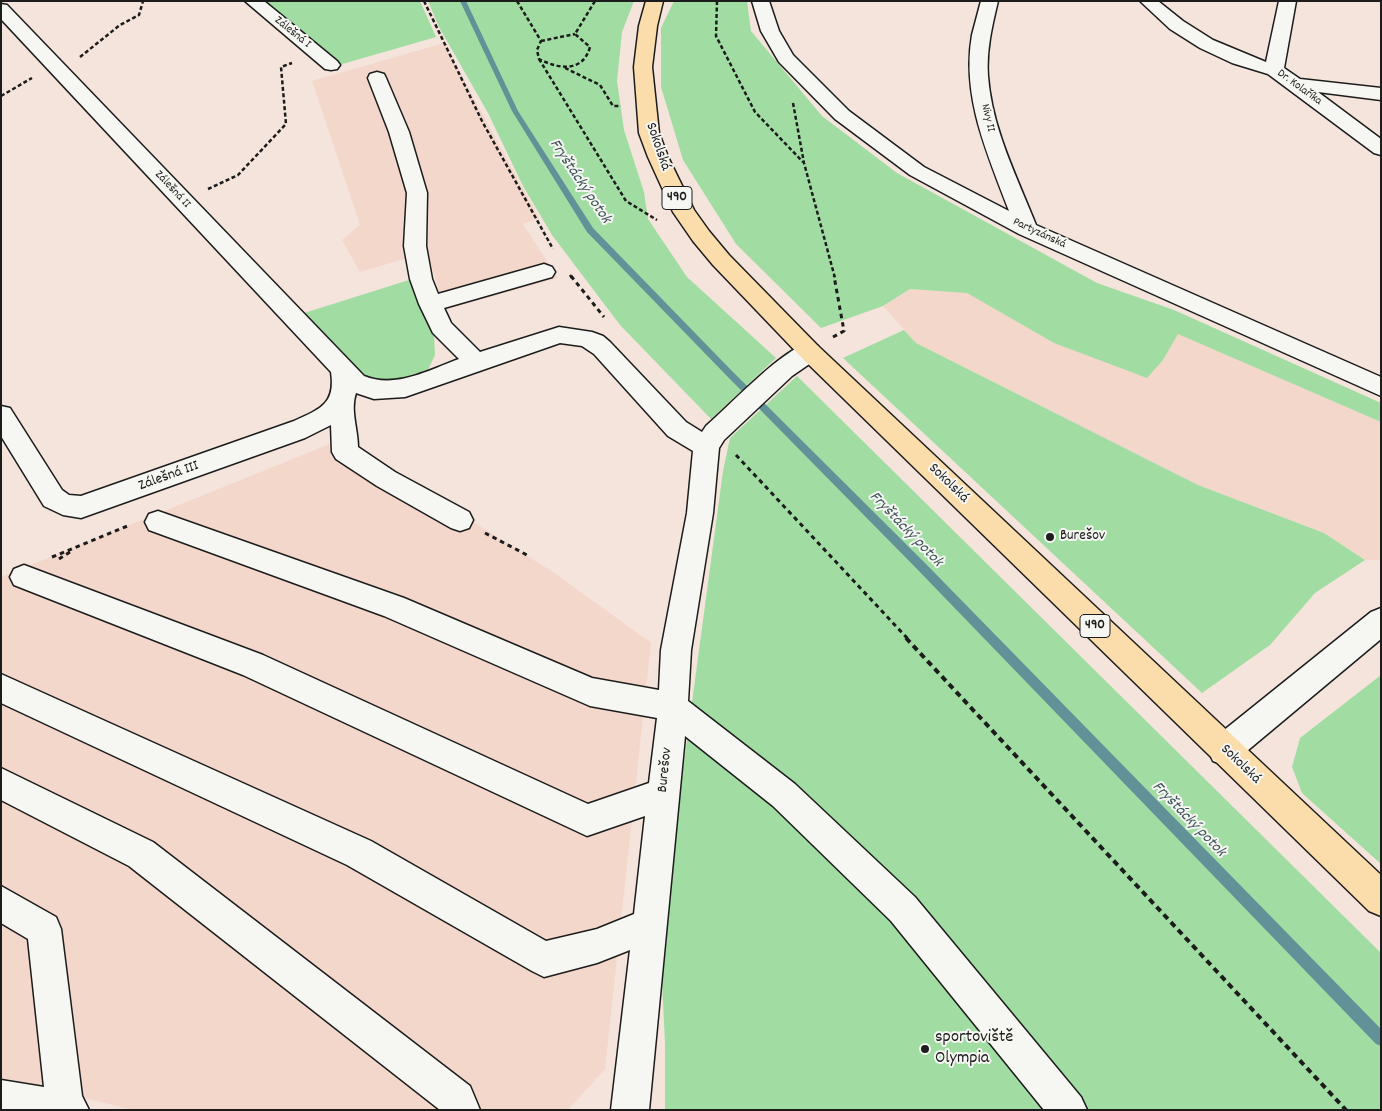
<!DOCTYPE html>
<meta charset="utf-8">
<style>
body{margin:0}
#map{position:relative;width:1382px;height:1111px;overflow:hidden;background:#f4e4db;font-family:Dekko,sans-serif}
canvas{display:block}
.frame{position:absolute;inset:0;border:2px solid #1c1c1c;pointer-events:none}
</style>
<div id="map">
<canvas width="1382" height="1111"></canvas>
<div class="frame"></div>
</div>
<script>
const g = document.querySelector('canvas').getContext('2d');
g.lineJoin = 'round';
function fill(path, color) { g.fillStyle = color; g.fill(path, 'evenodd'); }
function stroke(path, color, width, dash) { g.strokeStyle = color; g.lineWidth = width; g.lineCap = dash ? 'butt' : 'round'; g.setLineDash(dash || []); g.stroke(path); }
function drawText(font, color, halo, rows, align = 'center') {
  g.font = font + ' Dekko,sans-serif'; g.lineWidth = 4; g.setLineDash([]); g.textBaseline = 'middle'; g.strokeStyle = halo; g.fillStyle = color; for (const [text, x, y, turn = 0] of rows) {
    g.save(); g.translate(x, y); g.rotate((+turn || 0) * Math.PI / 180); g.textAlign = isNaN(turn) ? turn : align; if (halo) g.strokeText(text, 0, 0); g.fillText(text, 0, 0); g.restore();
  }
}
const built = new Path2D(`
 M444,43L539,218L523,224L558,278L444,310L428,252L360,272L342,240L360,225L312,81Z
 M910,289L968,293L1054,343L1163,360L1178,333L1381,422V560H1365L1324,533L1198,485L916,343L883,306Z
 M342,439L556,574L651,643L605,1069L568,1110H133L33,1085L1,1084V577Z`);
const green = new Path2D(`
 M260,1H420L436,37L339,65Z
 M428,1H634L622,32L617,81L624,130L644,192L648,219L687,277L776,358L711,419L620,325L552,235L523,186L488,113L439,27Z
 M674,1H747L751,31L822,116L897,173L1097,283L1174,310L1381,403V422L1178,334L1163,360L1147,378L1054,343L967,293L910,289L883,306L821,328L736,244L683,160L661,87V28Z
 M409,280L434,334L435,355L428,370L388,383L358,374L301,314Z
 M904,330L916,343L1198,485L1324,533L1365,560L1315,593L1270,645L1202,693L843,358Z
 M797,376L1381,953V1110H665V1043L660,941L723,471L730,438Z
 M1381,675V864L1302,793L1292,767L1300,738Z`);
const stream = new Path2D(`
 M460,1H466L518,111L593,228L731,370L924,562L1381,1029V1046L1376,1044L916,568L725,374L587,232L512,111Z`);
const pathFar2 = new Path2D(`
 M424,1L482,121L553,249
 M517,1L541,41L537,50L539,59C558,69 583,73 590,47L575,34L595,1
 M717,1L716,36L755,112L803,162
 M541,41L575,34
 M80,57L120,25L139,15L143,1
 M539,59L626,201L657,220
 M565,68L600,85L613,106H621
 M1,96L32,78
 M793,103L804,163L835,278
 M208,189L238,175L286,124L281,67L292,63
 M570,275L572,278`);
const pathFar1 = new Path2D(`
 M571,276L604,317
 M833,337L844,331L834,276
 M736,455L908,639
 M485,533L527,555
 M52,557L130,525
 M59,559L73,550`);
const path = new Path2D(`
 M906,638L1346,1110`);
const minor = new Path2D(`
 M245,1H264L337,61L340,65L337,69L331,70L325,69Z
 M752,1H769L779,31L793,55L849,111L924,167L1009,211C988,155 961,97 972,35C975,24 978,12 981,1H998C992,26 986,51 988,76C992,129 1017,177 1036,225L1381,377V396L1019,234L910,175L835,119L779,62L761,31Z
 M1140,1H1158L1183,21L1213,40L1266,62L1279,1H1296L1284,68L1300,79L1381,88V100L1318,92L1381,139V155L1374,153L1268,74L1232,63L1200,48L1170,29Z
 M1,4L7,5L364,376C395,389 429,370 459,359L433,333L419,304L410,279L404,246L407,193L389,132L368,78L370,74L377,72L384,74L386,78L409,132L427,193L426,246L432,279L438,294L544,264L552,267L555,272L552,277L444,308L451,323L480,352L559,327L592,332L603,336L610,342L686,422L702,432L706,426C730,405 775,357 803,345C809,343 813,344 818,346L822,352L818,358L792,376L724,440L719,448L713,513L691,650L688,701L795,784L915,897L1081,1097L1087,1110H1044L891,921L773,806L685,736L649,1110H611L630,950L597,963L544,977L532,971L347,865L1,703V674L371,841L546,941L597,929L634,914L645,816L587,836L243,675L14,585L10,577L14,569L24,565L263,655L588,804L649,783L657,718L590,706L384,616L149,530L145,522L149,514L158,511L404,598L592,678L659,690L661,650L687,513L693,451L668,436L594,354L582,346L560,343L405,397L374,399L356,393C350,410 358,429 358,447L395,472L469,512L473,520L469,528L460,531L451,528L377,486L336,459L332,452L331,425L305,438L81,518L63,515L44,506L1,436V406L10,408L62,490L69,495L81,496L294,421C320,409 336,404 331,372L1,19Z
 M1381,608V639L1235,761L1224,765L1213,761L1208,750L1213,739L1371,612Z
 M1,768L153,842L470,1086L480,1110H440L129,866L1,800Z
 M1,886L56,917L61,929L82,1096L89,1110H1V1080L44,1087L28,939L1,923Z`);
const major = new Path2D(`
 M646,1H663L657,26L652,67L659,133L668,157L694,210L709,231L729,255L818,346L1381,875V916L1369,911L802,358L713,265L693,241L673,212L648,157L639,133L634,67L639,26Z`);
const markers = [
 [1050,537,5,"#1c1c1c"],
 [925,1049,5,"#1c1c1c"]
];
const farStreetnames = [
 ["Zálešná I",292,33,39],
 ["Dr. Kolaříka",1299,88,36],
 ["Nivy II",987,118,77],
 ["Zálešná II",172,190,47],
 ["Partyzánská",1039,234,25]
];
const shields = [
 [677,198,30],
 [1095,626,30]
];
const shieldNames = [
 ["490",677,198],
 ["490",1095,626]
];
const streetNames = [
 ["Sokolská",657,147,71],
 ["Zálešná III",169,477,-20],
 ["Sokolská",948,484,44],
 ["Sokolská",1240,765,44],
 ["Burešov",666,770,-84]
];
const poiNames = [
 ["Burešov",1060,537]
];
const waterNames = [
 ["Fryštácký potok",579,182,56],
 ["Fryštácký potok",905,530,46],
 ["Fryštácký potok",1188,820,46]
];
const nearPoinames = [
 ["sportoviště",935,1039],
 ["Olympia",935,1060]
];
fill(built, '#f3d7cb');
fill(green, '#a1dda3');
fill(stream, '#629297');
stroke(minor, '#1c1c1c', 3);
stroke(major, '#1c1c1c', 3);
stroke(pathFar2, '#1c1c1c', 2.5, [4, 2.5]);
stroke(pathFar1, '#1c1c1c', 3, [4.5, 4]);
stroke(path, '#1c1c1c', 4, [6, 4.5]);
fill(minor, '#f6f6f2');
fill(major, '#faddab');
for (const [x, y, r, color] of markers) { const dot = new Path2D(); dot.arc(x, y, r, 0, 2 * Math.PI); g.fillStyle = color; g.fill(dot); stroke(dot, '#f6f6f2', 2); }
drawText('12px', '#1c1c1c', '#f6f6f2', farStreetnames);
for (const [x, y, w] of shields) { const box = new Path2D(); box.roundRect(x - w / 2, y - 11.5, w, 23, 4); g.fillStyle = '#f6f6f2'; g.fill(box); stroke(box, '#1c1c1c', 1); }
drawText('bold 14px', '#1c1c1c', null, shieldNames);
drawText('15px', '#1c1c1c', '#f6f6f2', streetNames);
drawText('15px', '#1c1c1c', '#f6f6f2', poiNames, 'left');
drawText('italic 16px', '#3f575a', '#f6f6f2', waterNames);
drawText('18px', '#1c1c1c', '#f6f6f2', nearPoinames, 'left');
</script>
